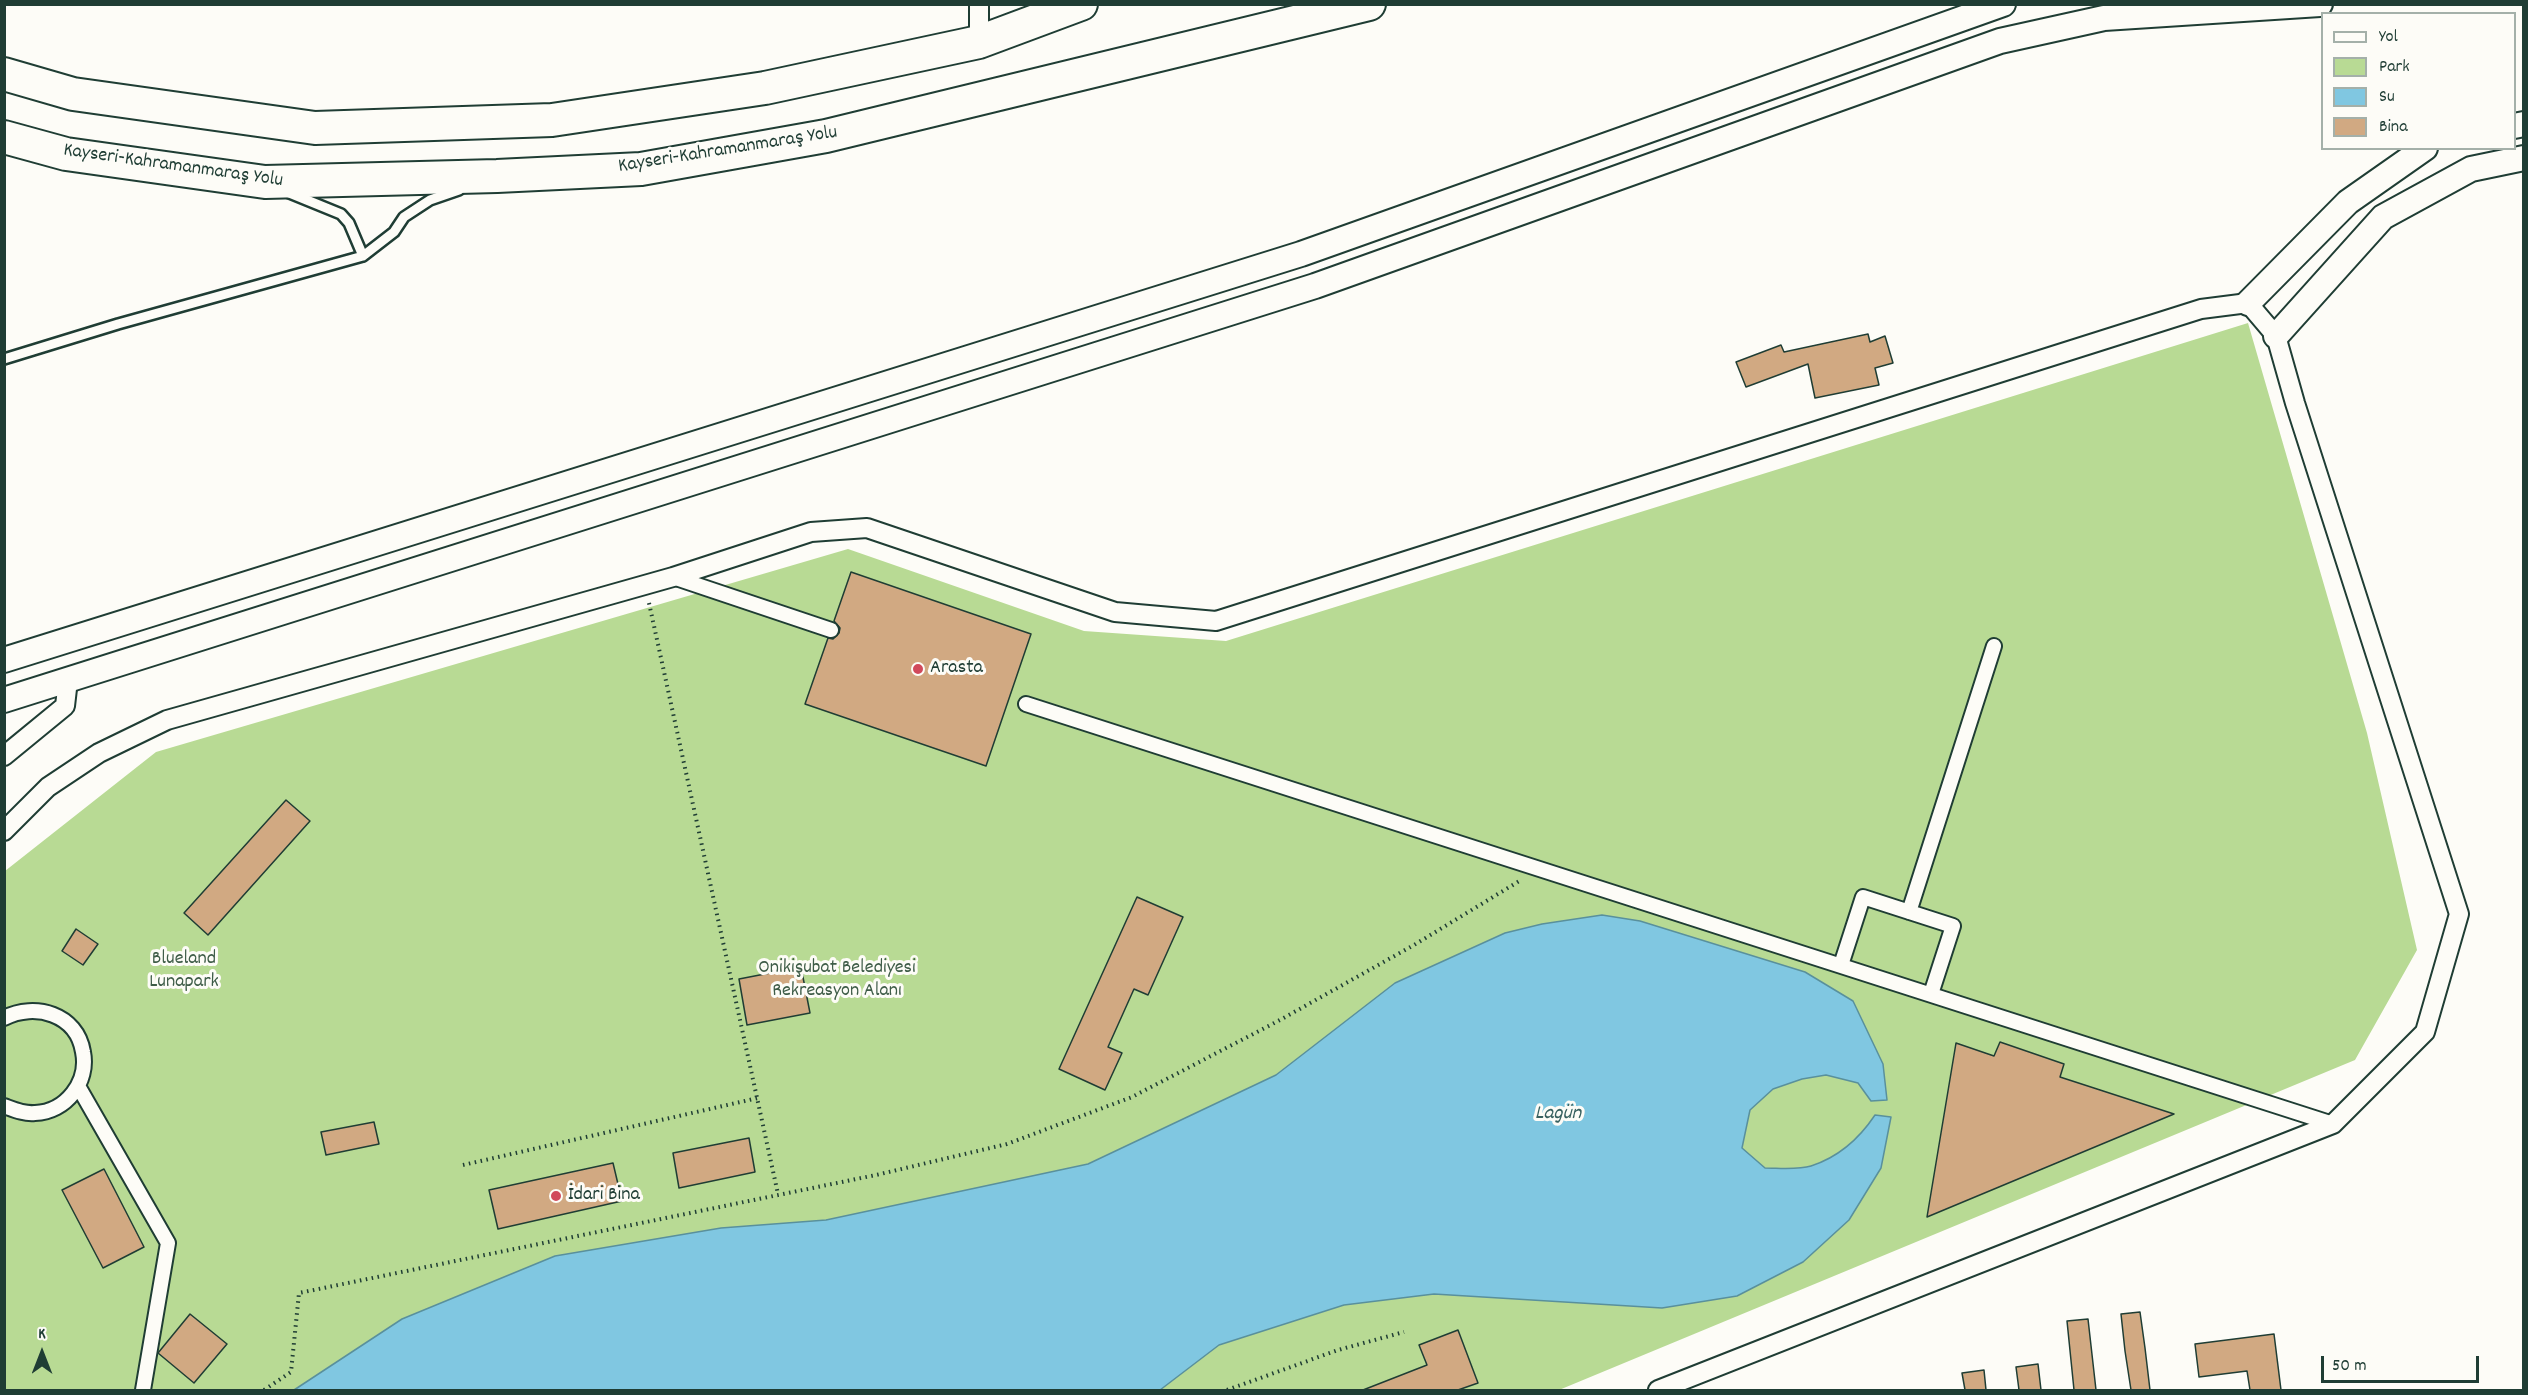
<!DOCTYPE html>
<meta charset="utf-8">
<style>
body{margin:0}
#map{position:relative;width:2528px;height:1395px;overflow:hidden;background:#fdfcf7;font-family:Dekko,sans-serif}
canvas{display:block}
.frame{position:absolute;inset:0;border:6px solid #1f3d34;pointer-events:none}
.legend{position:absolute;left:2321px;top:12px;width:195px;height:138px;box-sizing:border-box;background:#fdfcf7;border:2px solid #a4b0a9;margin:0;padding:8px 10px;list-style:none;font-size:18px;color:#1f3d34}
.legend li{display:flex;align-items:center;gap:12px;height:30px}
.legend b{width:30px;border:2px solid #a4b0a9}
.north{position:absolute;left:12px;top:1323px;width:60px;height:60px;-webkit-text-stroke:4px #fdfcf7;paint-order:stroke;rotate:0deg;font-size:16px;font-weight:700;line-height:24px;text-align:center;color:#1f3d34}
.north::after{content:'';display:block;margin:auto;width:21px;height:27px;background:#1f3d34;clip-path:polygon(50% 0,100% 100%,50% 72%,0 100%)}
.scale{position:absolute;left:2321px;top:1356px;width:158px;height:27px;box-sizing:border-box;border:3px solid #1f3d34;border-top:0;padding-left:8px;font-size:18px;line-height:21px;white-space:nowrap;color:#1f3d34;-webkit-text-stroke:4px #fdfcf7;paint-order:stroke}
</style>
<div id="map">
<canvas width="2528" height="1395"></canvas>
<div class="frame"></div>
<ul class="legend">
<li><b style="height:8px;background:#fdfcf7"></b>Yol</li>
<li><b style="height:16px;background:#b8da94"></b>Park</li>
<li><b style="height:16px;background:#80c7e1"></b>Su</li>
<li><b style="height:16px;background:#d1a982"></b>Bina</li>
</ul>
<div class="north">K</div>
<div class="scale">50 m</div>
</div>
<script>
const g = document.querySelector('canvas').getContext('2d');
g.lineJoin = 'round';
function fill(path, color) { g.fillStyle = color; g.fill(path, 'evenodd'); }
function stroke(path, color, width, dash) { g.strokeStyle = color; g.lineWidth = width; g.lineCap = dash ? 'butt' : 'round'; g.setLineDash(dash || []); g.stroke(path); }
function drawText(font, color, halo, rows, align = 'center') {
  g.font = font + ' Dekko,sans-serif'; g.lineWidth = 6; g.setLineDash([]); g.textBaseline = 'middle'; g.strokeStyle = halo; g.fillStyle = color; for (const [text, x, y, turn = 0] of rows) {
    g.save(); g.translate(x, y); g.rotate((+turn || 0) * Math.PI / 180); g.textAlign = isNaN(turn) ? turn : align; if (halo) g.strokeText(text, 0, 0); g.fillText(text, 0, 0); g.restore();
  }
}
const green = new Path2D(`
 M2248,323L2367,733L2417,950L2355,1060L1559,1390H5V871L156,752L848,549L1084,631L1226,641Z`);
const water = new Path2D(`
 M1602,915L1640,921L1805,972L1853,1001L1883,1064L1887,1100L1871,1101L1858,1083L1826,1075L1802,1079L1773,1089L1750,1110L1742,1148L1765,1168C1779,1168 1798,1170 1811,1166C1839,1157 1859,1139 1875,1115L1891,1117L1881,1168L1849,1220L1803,1262L1737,1296L1662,1308L1434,1294L1344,1305L1219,1345L1160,1390H294L402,1319L555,1256L721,1228L826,1220L1088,1164L1276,1075L1395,983L1505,933L1542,924Z`);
const building = new Path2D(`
 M1868,334L1870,342L1885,336L1893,363L1875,368L1879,385L1815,398L1808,364L1746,387L1736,362L1781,345L1784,352Z
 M851,572L1031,634L986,766L805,704L828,638L833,639L839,633L840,628L834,621Z
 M286,800L310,821L208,935L184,913Z
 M1137,897L1183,917L1148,995L1134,989L1108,1047L1122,1053L1105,1090L1059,1069Z
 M76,929L98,944L83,965L62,951Z
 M801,967L810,1013L747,1025L739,979Z
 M2000,1042L2064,1064L2060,1077L2174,1114L1927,1217L1956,1043L1994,1056Z
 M374,1122L379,1144L326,1155L321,1132Z
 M749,1138L755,1172L679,1188L673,1153Z
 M613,1163L622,1201L498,1229L489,1190Z
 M104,1169L144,1247L103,1268L62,1190Z
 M2140,1312L2145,1348L2150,1390H2131L2125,1351L2121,1314Z
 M190,1314L227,1344L194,1383L158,1353Z
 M2088,1319L2096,1390H2074L2067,1321Z
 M1458,1330L1478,1383L1458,1390H1363L1427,1365L1419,1345Z
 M2274,1334L2281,1390H2250L2247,1371L2199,1377L2195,1344Z
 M2038,1364L2041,1390H2019L2016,1367Z
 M1984,1370L1986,1390H1965L1962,1373Z`);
const path = new Path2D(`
 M649,603L778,1194
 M463,1165L758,1098
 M264,1390L291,1372L299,1293L876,1175L1007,1144L1132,1097L1280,1020L1414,945L1521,880
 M1227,1390L1338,1350L1404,1332`);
const service = new Path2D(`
 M287,192L341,214L349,223L363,256
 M4,359L118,324L363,256L394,232L404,217L430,200L459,190`);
const pedestrian = new Path2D(`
 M673,577L831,630
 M1026,704L2333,1124
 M1909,912L1994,646
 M1841,965L1863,897L1953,926L1931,994
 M4,1018C35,1002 77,1014 83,1052C89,1082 66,1112 35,1113C24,1114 15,1110 4,1106
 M78,1086L168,1243L143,1390`);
const minor = new Path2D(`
 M979,4V42
 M4,756L65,706L68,680
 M4,831L48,787L99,753L167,720L673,577L811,532L867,528L1115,612L1216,621L2201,309L2248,303L2276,336L2295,403L2459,914L2425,1032L2333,1124L1658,1390`);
const tertiary = new Path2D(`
 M2514,126L2524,124
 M2248,303L2348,202L2425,148
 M2276,336L2383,217L2471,169L2524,158
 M4,660L1301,254L2003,4
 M4,700L1315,286L2000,41L2104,18L2320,4`);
const trunk = new Path2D(`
 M4,74L73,94L315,128L552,120L765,88L979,42L1081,4
 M4,137L66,154L265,182L497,176L641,169L826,136L1369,4`);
const markers = [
 [918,669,6,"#d1495b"],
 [556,1196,6,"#d1495b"]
];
const streetNames = [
 ["Kayseri-Kahramanmaraş Yolu",728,151,-9],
 ["Kayseri-Kahramanmaraş Yolu",173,167,8]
];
const poiNames = [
 ["Arasta",930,669],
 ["İdari Bina",568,1196]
];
const parkNames = [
 ["Blueland",184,960],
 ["Lunapark",184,983],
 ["Onikişubat Belediyesi",837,969],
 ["Rekreasyon Alanı",837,992]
];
const waterNames = [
 ["Lagün",1558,1115]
];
fill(green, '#b8da94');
fill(water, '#80c7e1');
stroke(water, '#59909c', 1.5);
fill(building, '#d1a982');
stroke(building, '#1f3d34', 1.5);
stroke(service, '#1f3d34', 14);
stroke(pedestrian, '#1f3d34', 18);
stroke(minor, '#1f3d34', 22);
stroke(tertiary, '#1f3d34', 28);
stroke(trunk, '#1f3d34', 36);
stroke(path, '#1f3d34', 4, [1.5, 4.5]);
stroke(service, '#fdfcf7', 9);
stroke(pedestrian, '#fdfcf7', 14);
stroke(minor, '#fdfcf7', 18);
stroke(tertiary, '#fdfcf7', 24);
stroke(trunk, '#fdfcf7', 32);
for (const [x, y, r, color] of markers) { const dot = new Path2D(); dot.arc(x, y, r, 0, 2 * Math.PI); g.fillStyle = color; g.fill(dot); stroke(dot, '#fdfcf7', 2); }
drawText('20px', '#1f3d34', '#fdfcf7', streetNames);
drawText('20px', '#1f3d34', '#fdfcf7', poiNames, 'left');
drawText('20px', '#3e5c47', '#fdfcf7', parkNames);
drawText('italic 21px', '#37605f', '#fdfcf7', waterNames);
</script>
